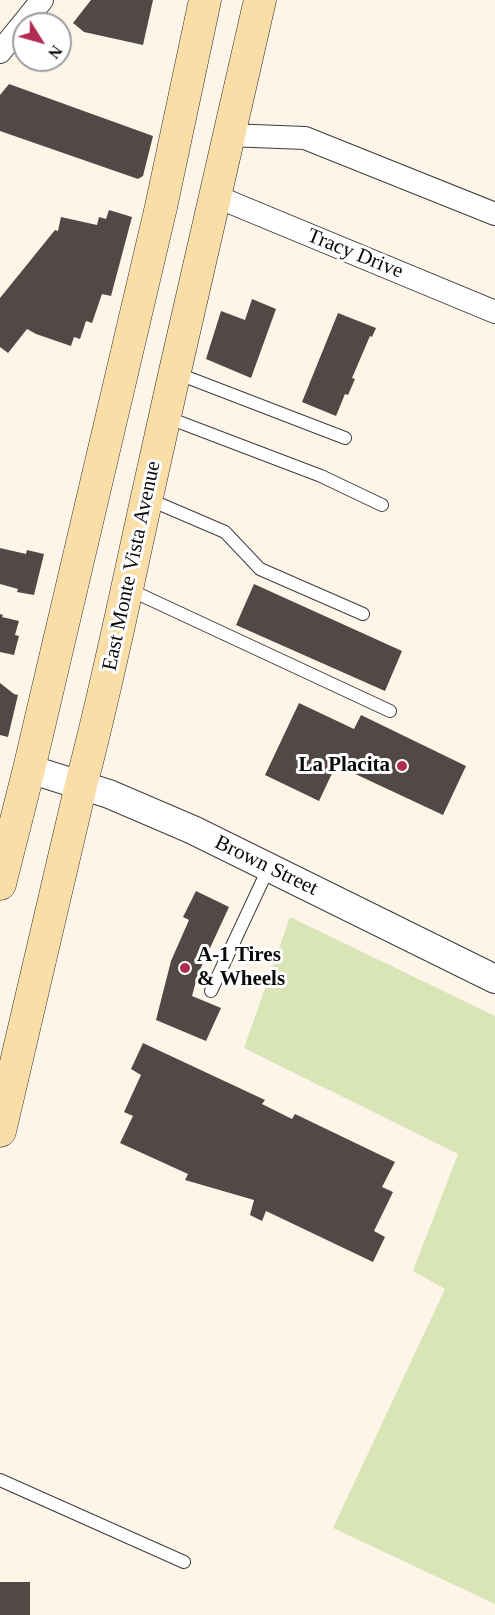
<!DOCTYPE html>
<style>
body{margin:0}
#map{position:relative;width:495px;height:1615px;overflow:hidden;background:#fef5e9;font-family:Georgia,serif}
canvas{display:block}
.north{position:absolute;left:12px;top:12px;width:60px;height:60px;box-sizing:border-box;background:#fff;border:2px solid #9d9d9d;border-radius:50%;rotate:127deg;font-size:16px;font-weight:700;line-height:24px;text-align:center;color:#0a0a0a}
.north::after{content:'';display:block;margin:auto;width:21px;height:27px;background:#b02d51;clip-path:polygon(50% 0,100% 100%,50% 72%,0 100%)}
</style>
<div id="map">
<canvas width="495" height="1615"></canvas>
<div class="north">N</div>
</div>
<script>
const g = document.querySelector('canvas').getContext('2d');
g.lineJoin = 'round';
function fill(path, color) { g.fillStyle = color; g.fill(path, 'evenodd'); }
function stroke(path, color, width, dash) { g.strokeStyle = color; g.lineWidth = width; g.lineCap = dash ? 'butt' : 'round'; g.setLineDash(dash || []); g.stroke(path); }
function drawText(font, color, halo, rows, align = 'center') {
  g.font = font + ' Georgia,serif'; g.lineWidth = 6; g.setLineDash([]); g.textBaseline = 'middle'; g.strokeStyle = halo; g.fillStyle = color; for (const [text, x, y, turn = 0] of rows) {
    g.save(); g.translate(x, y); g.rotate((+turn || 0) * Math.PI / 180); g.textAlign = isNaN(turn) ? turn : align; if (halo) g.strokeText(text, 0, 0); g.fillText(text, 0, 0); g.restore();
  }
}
const green = new Path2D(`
 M290,917L495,1016V1604L333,1528L445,1289L413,1271L458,1154L244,1048Z`);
const building = new Path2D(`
 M91,0H153L143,45L84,32L73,23Z
 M9,84L153,136L143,176L138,179L0,131V95Z
 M109,210L132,217L111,296L102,294L92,323L86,321L80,339L74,337L71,346L36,334L27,329L8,353L0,347V298L55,230L58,231L61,217L97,225L99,217L106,219Z
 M252,299L276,309L251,378L206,359L221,311L245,320Z
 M338,313L376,328L372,337L370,336L352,378L355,379L348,395L345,394L336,416L302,402Z
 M0,548L26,554L27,550L44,554L34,595L17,592L18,589L0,584Z
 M254,584L402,651L385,691L236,625Z
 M0,614L3,615L2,617L19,621L15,635L19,636L14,655L0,652Z
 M0,683L14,694L18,695L8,737L0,735Z
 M299,703L354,729L361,715L466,766L443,815L336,765L319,801L265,775Z
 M196,891L229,907L198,974L192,996L221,1008L206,1041L156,1020L171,961L189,920L183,917Z
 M143,1043L265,1100L262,1104L292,1119L295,1114L395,1162L382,1187L393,1192L374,1231L385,1237L373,1262L266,1211L262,1221L250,1215L254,1200L185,1180L188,1174L120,1143L133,1116L124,1112L141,1075L131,1069Z
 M0,1582H30V1615H0Z`);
const service = new Path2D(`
 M176,373L345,438
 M166,417L321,476L382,505
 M148,499L225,532L260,569L363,614
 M128,589L390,711
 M211,991L269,867
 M0,1480L184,1562`);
const minor = new Path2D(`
 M0,52L42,0
 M228,135L305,138L495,214
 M215,196L495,312`);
const tertiary = new Path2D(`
 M29,769L109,794L193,830L495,979`);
const secondary = new Path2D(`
 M0,884L29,769L161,207L205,0
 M0,1131L81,785C107,687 127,587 149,488C185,325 222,162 260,0`);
const markers = [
 [402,766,6,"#b02d51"],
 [185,968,6,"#b02d51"]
];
const streetNames = [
 ["Tracy Drive",355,254,22],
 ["East Monte Vista Avenue",132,566,-78],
 ["Brown Street",266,866,26]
];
const poiNames = [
 ["La Placita",390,766],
 ["A-1 Tires",197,956,"left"],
 ["& Wheels",197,980,"left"]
];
fill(green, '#d9e5b6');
fill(building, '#524947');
stroke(service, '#3d3d3d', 14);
stroke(minor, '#3d3d3d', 24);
stroke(tertiary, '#3d3d3d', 30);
stroke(secondary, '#2c2c2c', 33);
stroke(service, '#fff', 12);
stroke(minor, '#fff', 22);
stroke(tertiary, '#fff', 28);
stroke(secondary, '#fadea8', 32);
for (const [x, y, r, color] of markers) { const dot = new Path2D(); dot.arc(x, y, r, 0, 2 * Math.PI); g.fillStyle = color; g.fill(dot); stroke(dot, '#fff', 2); }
drawText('21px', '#0a0a0a', '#fff', streetNames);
drawText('bold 21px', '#0a0a0a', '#fff', poiNames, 'right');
</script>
